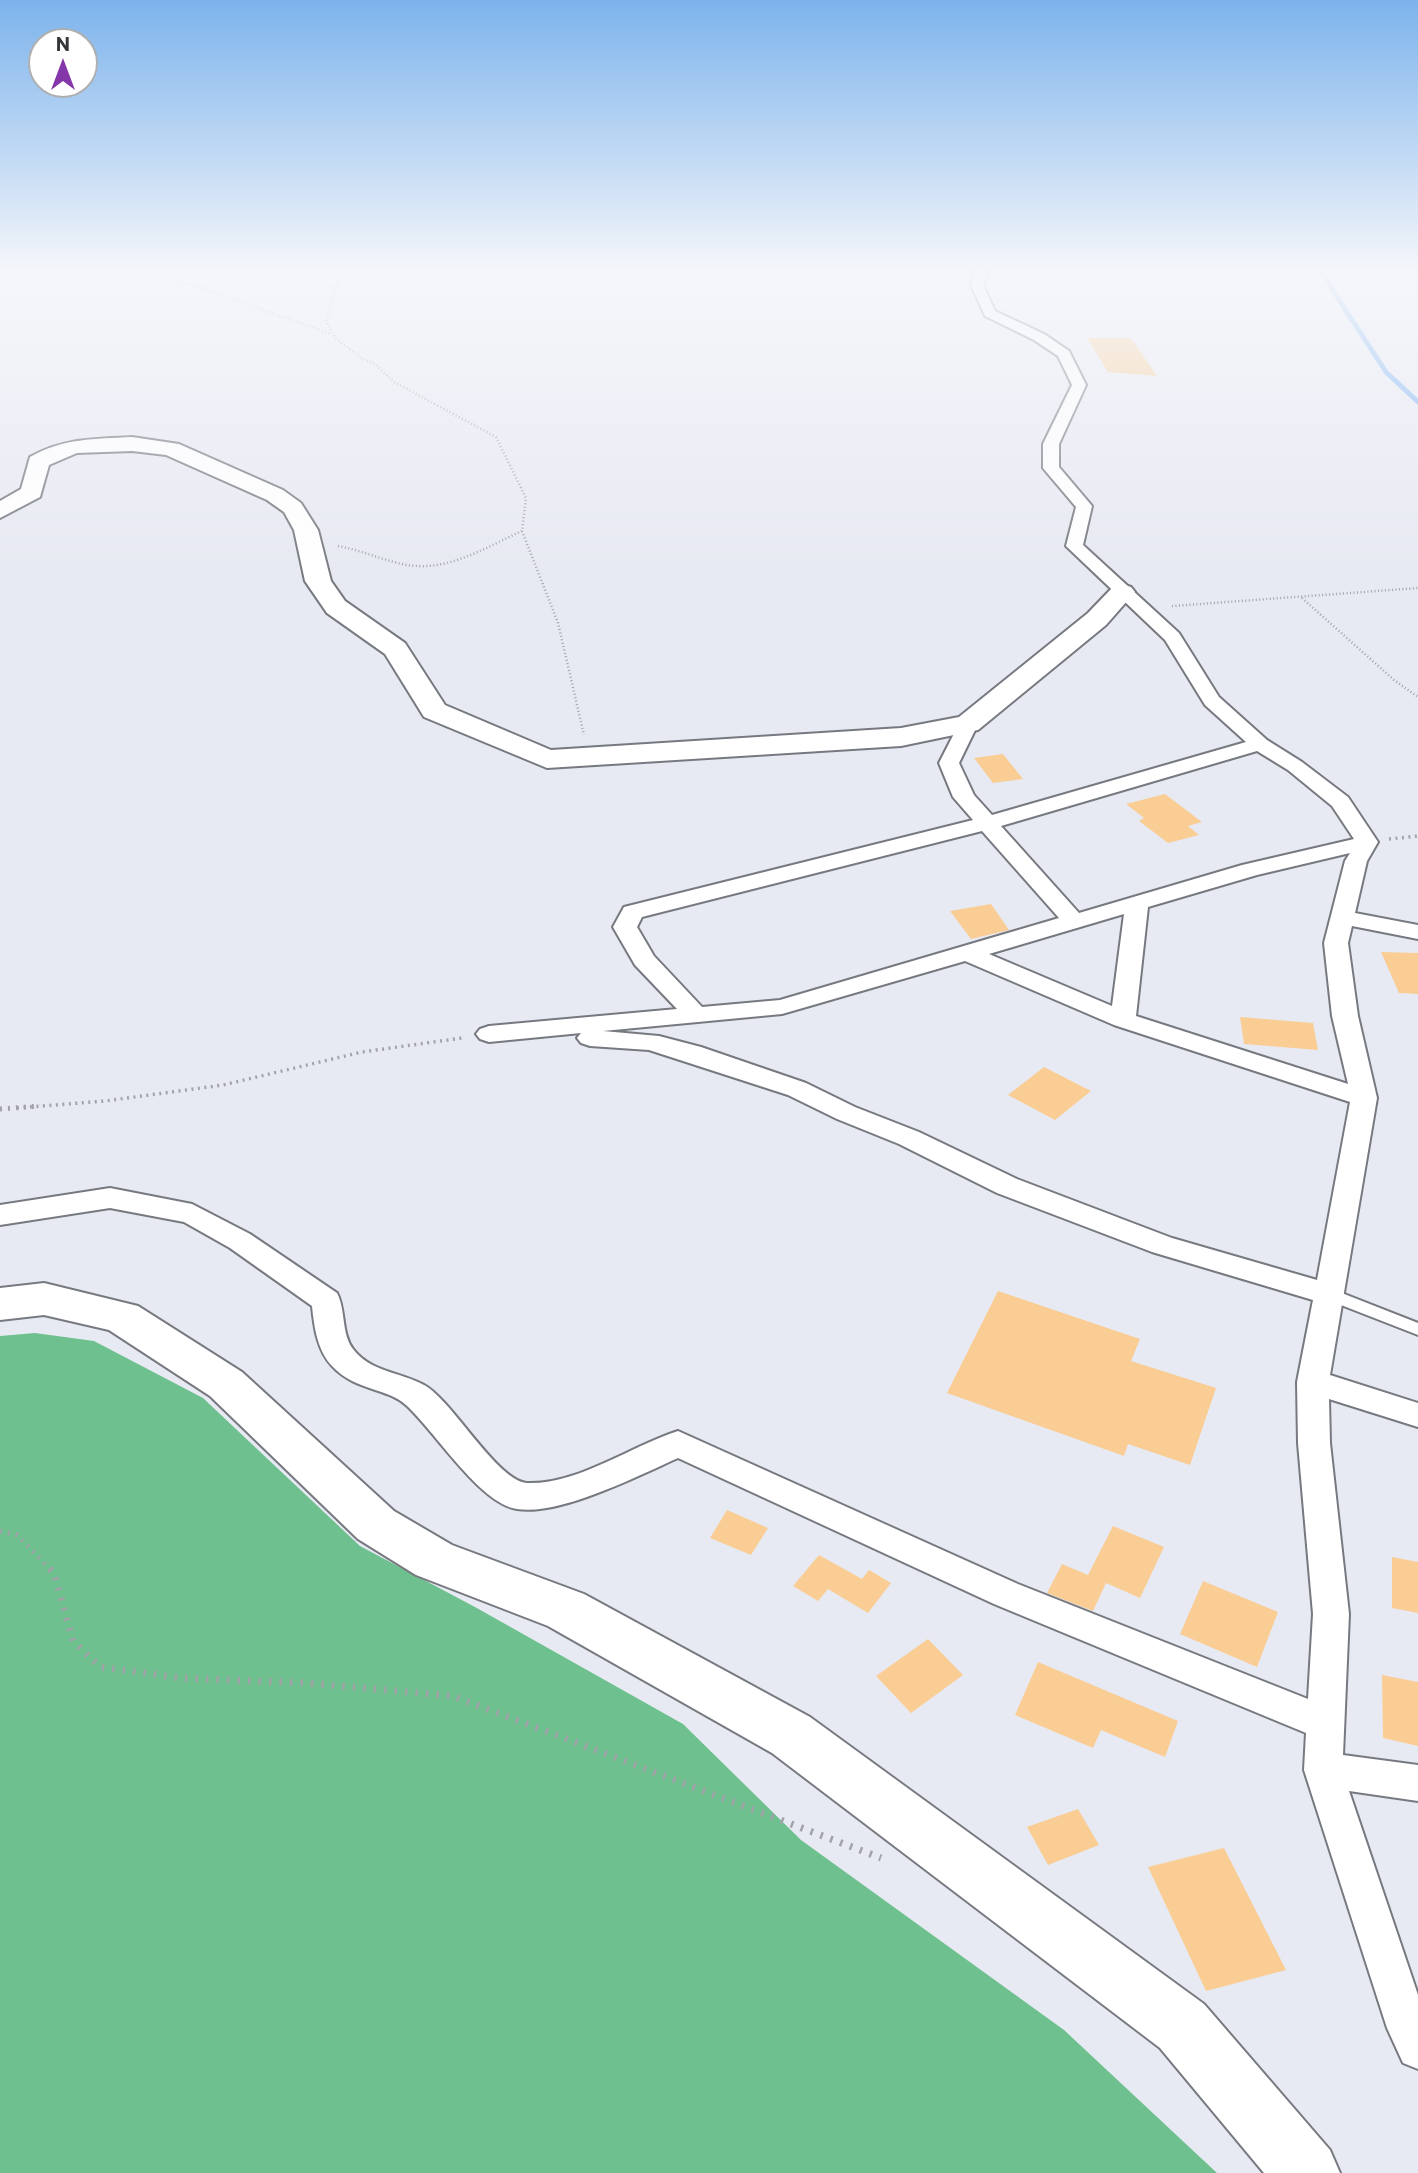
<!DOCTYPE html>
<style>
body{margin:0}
#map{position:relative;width:1418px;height:2173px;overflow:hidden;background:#e8eaf3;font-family:Commissioner,sans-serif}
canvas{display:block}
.north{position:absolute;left:28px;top:28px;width:70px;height:70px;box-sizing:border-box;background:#fff;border:2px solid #aeafb0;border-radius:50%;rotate:0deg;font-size:19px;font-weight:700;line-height:28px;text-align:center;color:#353639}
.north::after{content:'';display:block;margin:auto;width:24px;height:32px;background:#8337a8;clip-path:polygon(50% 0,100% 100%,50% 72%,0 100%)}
</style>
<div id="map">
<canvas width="1418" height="2173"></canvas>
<div class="north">N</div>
</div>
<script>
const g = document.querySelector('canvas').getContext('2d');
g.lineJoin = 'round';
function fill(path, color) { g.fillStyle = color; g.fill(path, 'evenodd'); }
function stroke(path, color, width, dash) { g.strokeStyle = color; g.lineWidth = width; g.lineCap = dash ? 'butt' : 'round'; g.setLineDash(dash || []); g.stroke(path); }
const forest = new Path2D(`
 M35,1333L94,1341L203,1398L360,1546L475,1607L683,1724L801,1840L1064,2030L1217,2173H0V1336Z`);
const stream = new Path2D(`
 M1319,269L1386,372L1418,402`);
const building = new Path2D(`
 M1087,338H1131L1157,376L1108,372Z
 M1003,754L1023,779L993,783L974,758Z
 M1165,794L1202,822L1188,826L1199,835L1168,843L1139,821L1144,818L1126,804Z
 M991,904L1009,930L971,939L950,911Z
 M1381,952L1418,953V994L1399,993Z
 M1240,1017L1313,1023L1318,1050L1244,1044Z
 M1044,1067L1091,1091L1055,1120L1008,1095Z
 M998,1291L1140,1339L1131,1361L1216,1388L1190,1465L1128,1444L1124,1456L947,1393Z
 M727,1510L768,1528L751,1555L710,1538Z
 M1113,1526L1164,1547L1140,1598L1106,1583L1093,1611L1047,1593L1062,1564L1088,1575Z
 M819,1555L862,1579L869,1570L891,1583L868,1613L828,1589L818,1601L793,1586Z
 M1392,1557L1418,1562V1613L1392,1608Z
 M1203,1581L1278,1612L1257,1667L1180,1634Z
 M928,1639L963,1675L911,1713L876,1676Z
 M1038,1662L1178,1721L1165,1757L1101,1730L1093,1748L1015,1715Z
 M1382,1675L1418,1682V1746L1383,1738Z
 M1078,1809L1099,1845L1048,1865L1027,1827Z
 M1224,1848L1286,1970L1206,1991L1148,1867Z`);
const pathFar3 = new Path2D(`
 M136,269L186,283L332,334
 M522,531L558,623L584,735
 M338,546C360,550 380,559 402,564C445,574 484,548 522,531L526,498L496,437L394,382L375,364L363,359L336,339L326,321L341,269
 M1302,598L1394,680L1418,697
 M1172,606L1418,588`);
const pathFar2 = new Path2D(`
 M1389,839L1418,836
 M17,1108L105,1101L223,1085L362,1052L462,1038`);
const pathFar1 = new Path2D(`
 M0,1109L40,1106
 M0,1531L17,1535L52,1571`);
const path = new Path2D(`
 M50,1569L54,1573L73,1641L100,1667L181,1678L307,1683L453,1696L881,1858`);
const lane = new Path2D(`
 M1329,1288L1418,1323V1335L1323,1298L1321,1294L1323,1290Z`);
const street = new Path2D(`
 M977,269H989L983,285L995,311L1044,334L1069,351L1086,385L1059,444V467L1092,506L1083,545L1179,633L1219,697L1267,740L1302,762L1348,797L1378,842L1367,861L1355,913L1418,925V939L1352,926L1348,943L1358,1016L1377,1098L1330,1375L1418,1403V1427L1329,1399L1330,1443L1349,1614L1343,1755L1418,1765V1801L1349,1791L1418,1995V2069L1403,2063L1387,2028L1304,1770L1306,1733L994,1604L678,1458C638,1476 559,1516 517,1509C479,1503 435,1431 406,1405C388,1388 355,1391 332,1366C317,1350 314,1326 312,1306L230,1248L184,1222L110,1208L0,1225V1205L110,1188L192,1204L250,1234L337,1293C346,1310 341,1333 353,1349C370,1372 401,1372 424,1385C452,1400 497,1481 527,1483C577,1485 631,1446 678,1431L1018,1584L1308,1699L1313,1614L1298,1443L1297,1382L1313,1300L1152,1252L997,1193L899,1144L837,1119L788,1095L649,1050L590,1046L581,1043L577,1038L581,1033L489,1042L480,1039L476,1034L480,1029L489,1026L677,1009L635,965L613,927L624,907L973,820L953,797L939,763L961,720H975L978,724L959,763L974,795L992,815L1246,742L1205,705L1165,640L1066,546L1076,507L1043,468V444L1072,385L1058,356L1034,340L985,316L971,285ZM1257,751L1288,770L1332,806L1354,839L1242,865L1079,913L1001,826ZM982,831L1059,918L780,1000L702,1007L654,956L637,927L642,917ZM1350,853L1345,861L1324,943L1332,1016L1348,1084L1136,1016L1148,907L1257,875ZM1124,914L1112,1006L989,954ZM965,961L1114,1025L1350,1102L1317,1280L1172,1238L1017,1179L919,1132L855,1107L806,1083L701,1047L659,1036L603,1031L782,1014Z`);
const secondary = new Path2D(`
 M132,437L179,444L283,490L301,503L318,530L331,581L345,601L405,643L445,705L551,750L901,728L959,717L1088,613L1113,587L1122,584L1131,587L1135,592L1106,625L978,730L901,746L547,768L424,717L385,654L327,613L305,581L294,530L284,512L267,500L166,455L132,451L77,453L49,465L40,497L0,518V501L21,489L30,457C63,438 95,439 132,437Z
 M44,1283L138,1306L242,1372L394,1511L452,1545L584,1594L810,1717L1204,2004L1330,2150L1340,2173H1264L1160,2048L772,1753L548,1626L416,1575L358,1539L210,1396L109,1330L44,1315L0,1320V1288Z`);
fill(forest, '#6ec18e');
stroke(stream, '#7bb1f2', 5);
fill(building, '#f9cd94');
stroke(lane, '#777980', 4);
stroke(street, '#777980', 4);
stroke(secondary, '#777980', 4);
stroke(pathFar3, '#a1a3a9', 2.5, [1, 2.5]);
stroke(pathFar2, '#a1a3a9', 3.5, [2, 4.5]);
stroke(pathFar1, '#a1a3a9', 5, [2, 6]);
stroke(path, '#a1a3a9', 7, [2.5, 8]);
fill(lane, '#fff');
fill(street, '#fff');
fill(secondary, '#fff');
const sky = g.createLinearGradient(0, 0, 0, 574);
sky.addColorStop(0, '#7cb3ec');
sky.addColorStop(0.47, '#f5f6fa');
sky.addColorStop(1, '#f5f6fa00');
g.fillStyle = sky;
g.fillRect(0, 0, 1418, 574);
</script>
